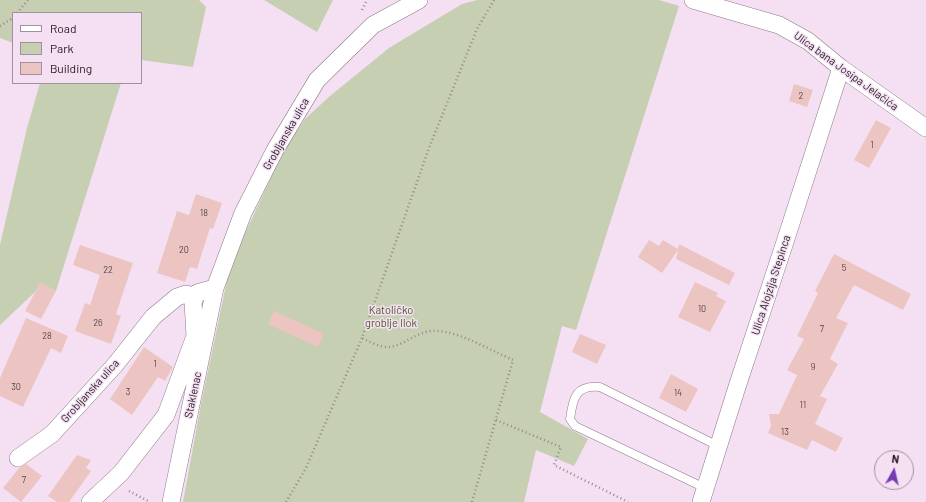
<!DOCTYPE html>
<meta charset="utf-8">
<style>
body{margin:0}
#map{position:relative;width:926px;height:502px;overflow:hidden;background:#f4e0f2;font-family:Barlow,sans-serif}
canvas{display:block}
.legend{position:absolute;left:12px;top:12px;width:130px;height:72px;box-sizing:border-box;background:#f4e0f2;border:1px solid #a0919e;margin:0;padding:5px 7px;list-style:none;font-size:12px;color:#211a20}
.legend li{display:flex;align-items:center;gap:8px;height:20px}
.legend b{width:20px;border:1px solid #a0919e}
.north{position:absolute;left:874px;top:450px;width:40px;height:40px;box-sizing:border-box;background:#f4e0f2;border:1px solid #a0919e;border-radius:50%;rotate:8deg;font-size:11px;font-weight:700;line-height:16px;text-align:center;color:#211a20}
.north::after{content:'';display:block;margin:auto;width:14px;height:18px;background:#773cb2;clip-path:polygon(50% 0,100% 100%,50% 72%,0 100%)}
</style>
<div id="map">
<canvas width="926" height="502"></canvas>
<ul class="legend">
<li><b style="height:5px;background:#fff"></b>Road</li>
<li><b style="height:11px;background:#c6cfb1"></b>Park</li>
<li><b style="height:11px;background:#ecc5c3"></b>Building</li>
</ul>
<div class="north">N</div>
</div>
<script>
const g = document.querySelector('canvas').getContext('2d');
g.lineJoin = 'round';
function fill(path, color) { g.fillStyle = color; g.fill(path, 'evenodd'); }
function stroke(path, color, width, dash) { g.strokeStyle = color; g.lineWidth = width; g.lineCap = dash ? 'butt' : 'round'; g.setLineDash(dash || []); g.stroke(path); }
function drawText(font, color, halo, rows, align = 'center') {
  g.font = font + ' Barlow,sans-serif'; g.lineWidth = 3; g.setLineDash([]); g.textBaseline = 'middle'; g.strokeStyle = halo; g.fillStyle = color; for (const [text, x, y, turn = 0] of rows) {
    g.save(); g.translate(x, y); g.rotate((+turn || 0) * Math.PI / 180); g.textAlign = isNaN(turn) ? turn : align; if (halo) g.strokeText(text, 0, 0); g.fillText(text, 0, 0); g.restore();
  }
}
const green = new Path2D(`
 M0,0H199L206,7L193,67L141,60V13H13V43L0,38Z
 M264,0H333L317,32Z
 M477,0H659L679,6L576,330L562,326L540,412L588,439L574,466L536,450L524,502H183L201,404L229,271L236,249L248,227L281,155L305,119L330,96L389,48L462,4Z
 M40,83H121L56,291L40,283L35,292L0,325V245L27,128Z`);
const building = new Path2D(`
 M794,84L813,90L807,107L789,101Z
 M876,120L891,128L869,168L854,160Z
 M196,194L222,203L213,229L210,228L197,269L190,267L185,282L157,273L177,211L189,215Z
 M649,240L659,246L663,240L678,249L679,244L735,273L729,285L676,259L678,250L662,273L638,257Z
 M80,245L133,263L116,314L121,316L111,344L75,331L85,303L90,305L100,275L73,265Z
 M834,254L911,294L903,310L854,285L836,318L848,323L830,359L838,364L820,396L827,399L815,424L843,438L836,452L812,440L807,450L768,433L771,426L769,414H779L797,375L787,370L804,339L797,336L818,293L815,291Z
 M695,282L718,293L716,296L726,301L710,332L678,317Z
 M40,283L56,291L41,319L25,311Z
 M274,311L324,334L318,347L268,324Z
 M26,318L68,336L61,353L51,348L23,407L0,396V378Z
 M580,334L606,345L597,364L572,352Z
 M144,347L173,367L165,381L158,377L132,415L110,399Z
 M671,374L698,389L686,412L659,398Z
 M77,455L91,460L86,468L91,471L69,502H57L48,496Z
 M26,464L42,476L21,502L3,488L19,468Z`);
const path = new Path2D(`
 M362,10L367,0
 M17,13L28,0
 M0,26L13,18
 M496,420L561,447L554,465L628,502
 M129,491L150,502
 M286,502L306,468L362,338
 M472,502L513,360C492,351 460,332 438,331C417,329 406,346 388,347C379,347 370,342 362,338L429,148L477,29L494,0`);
const service = new Path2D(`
 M705,488L575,426L570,419C573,397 576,385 600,387L718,446`);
const minor = new Path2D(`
 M693,0L779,25L808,41L841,68L926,128
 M18,458L52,434L115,365L153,317L177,297L186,294L195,297
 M90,502L121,473L166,415L195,336L193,302L197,293L215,288L243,213L275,150L317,80L373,25L419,0
 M171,502L215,288
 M701,502L737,387L784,245L841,68`);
const numberNames = [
 ["2",801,96],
 ["1",872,145],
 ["18",204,213],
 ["20",184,250],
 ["5",844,268],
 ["22",108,270],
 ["10",702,309],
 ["26",98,323],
 ["7",822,329],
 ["28",47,336],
 ["1",155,364],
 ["9",813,367],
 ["30",16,387],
 ["3",128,392],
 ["14",678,393],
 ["11",803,405],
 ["13",785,432],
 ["7",24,480]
];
const streetNames = [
 ["Ulica bana Josipa Jelačića",846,71,36],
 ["Grobljanska ulica",286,134,-60],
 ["Ulica Alojzija Stepinca",771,285,-72],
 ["Grobljanska ulica",90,391,-48],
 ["Staklenac",193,395,-78]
];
const parkNames = [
 ["Katoličko",391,310],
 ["groblje Ilok",391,323]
];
fill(green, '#c6cfb1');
fill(building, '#ecc5c3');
stroke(service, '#8b7a8a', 9);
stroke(minor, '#8b7a8a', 18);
stroke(path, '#948692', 2.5, [1, 3]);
stroke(service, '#fff', 8);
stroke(minor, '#fff', 17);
drawText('9px', '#544549', null, numberNames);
drawText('11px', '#211a20', '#f4e0f2', streetNames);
drawText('11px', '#4c5826', '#f4e0f2', parkNames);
</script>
